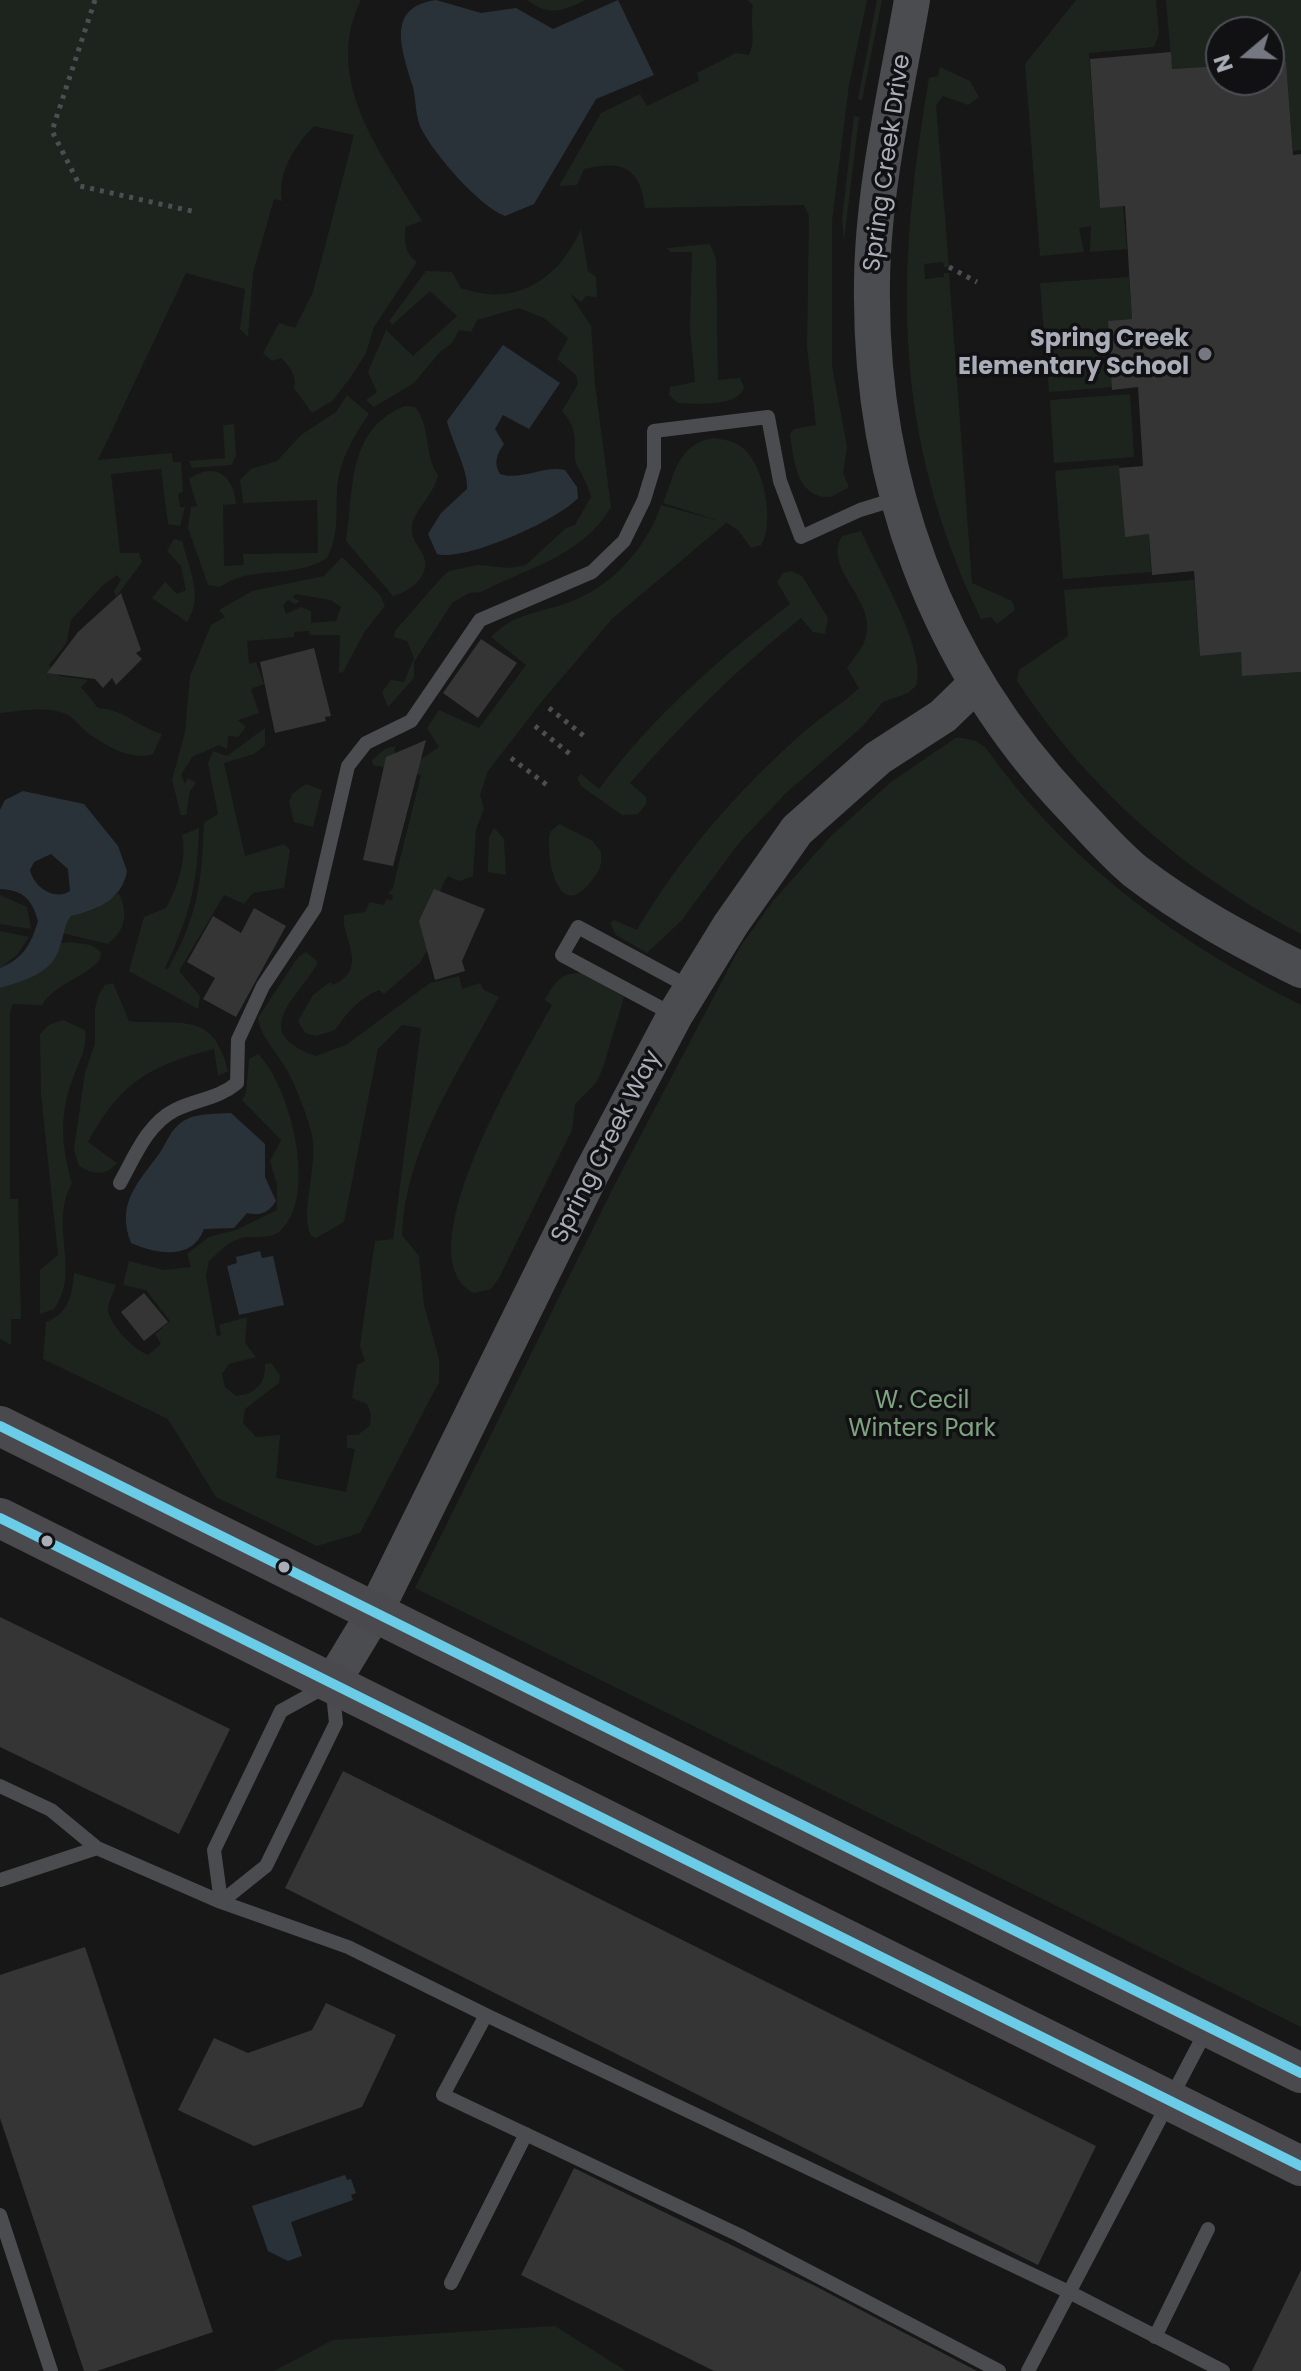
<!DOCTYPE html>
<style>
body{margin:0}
#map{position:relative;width:1301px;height:2371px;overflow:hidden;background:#171717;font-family:Poppins,sans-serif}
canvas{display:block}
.north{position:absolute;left:1205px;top:16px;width:80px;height:80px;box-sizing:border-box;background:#111113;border:2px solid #4d4f55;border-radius:50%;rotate:251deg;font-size:22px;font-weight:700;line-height:32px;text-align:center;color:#a8adb8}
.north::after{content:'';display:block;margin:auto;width:28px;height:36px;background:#757880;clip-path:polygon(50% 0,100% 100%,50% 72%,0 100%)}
</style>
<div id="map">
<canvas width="1301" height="2371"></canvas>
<div class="north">N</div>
</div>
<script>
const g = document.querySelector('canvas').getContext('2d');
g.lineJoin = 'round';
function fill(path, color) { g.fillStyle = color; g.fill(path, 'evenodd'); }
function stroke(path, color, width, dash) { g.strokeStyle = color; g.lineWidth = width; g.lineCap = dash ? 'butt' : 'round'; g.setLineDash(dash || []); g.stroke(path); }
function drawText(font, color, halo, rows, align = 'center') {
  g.font = font + ' Poppins,sans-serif'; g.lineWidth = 7; g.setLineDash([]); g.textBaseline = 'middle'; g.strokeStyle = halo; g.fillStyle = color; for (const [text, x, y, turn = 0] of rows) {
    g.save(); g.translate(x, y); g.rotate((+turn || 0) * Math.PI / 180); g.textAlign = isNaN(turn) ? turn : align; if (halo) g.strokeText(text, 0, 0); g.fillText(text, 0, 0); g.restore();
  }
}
const green = new Path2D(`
 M0,0H361C321,80 383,156 422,221L405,227C405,242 404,253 417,262L374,327L366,353L351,377L332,401L312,413L294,388C297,375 290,367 281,358L272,361L263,353L279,323L295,328L313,292L354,135L314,126C295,146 277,172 282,201L274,199L253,273L248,337L240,329L245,289L186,273L98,460L172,453L173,462H181L183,492L178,494L180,507H185L180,526L168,524L161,469L111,474L120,553H139L142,562L116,597L114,591L121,580L117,575L102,586L71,620L66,644L49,665L59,676L88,680L81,687L98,708C124,709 139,728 162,734L153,754C131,761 106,746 88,733C80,727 73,716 64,713C45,706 19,711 0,713Z
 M527,0H586C561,11 550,17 527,0Z
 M747,0H867L849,85L832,221V366L847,447L843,473L849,487L831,497C796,499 794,460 790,434L794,429L816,425L807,347L809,216L804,205L645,208C640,167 623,160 584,169L577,185L559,186L601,113L640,94L647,106L699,81L697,73L736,53L749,55C757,37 749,24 753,5Z
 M877,0H882L862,100L858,99Z
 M1076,0H1156L1159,35L1154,47L1089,53L1100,207L1123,206L1127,249L1090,252L1091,226L1079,228L1084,252L1040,256L1025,64Z
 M1166,0H1301V150L1293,151L1286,62L1269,63V32H1221V66L1172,69Z
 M940,67L970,81L979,97L968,105L943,96L936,105L949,267H944L943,262L924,264L925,279L944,277V273H949L972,583L1012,601L1015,610L997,624L991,617L981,619C892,433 895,277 929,78L938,76Z
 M854,116L859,117L844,241L842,219Z
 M581,229L588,271L596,277L597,297L586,296L581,302L570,294L591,326L595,384L611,507C583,556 527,568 481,592L469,593L452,603L414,662V678L388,707L382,692L391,680L404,682L414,658L407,641L394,637L395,631L442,577L449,571L478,565L510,568L526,565L566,528L575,525L591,497C588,485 583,477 577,466C571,453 582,431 562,411L578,384L576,375L557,359L568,338L544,318L519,308L477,320L471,332L459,330L452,343L440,352L414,383L374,407L366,400L377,392L368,372L386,330L413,356L457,316L430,291L392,325L389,321L426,271L452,272L461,288C516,308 559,279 581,229Z
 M710,244L716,259L718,380L740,378L744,387C740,407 696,404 678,403L669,395L670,387L695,382L690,328L692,252H670L667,248Z
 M1129,277L1132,319L1108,322L1113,387L1049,392L1040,283Z
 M1130,394L1134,457L1054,463L1050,400Z
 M347,395L369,414C353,437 339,461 337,490C336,515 339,535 327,558C294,580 251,564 220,587L208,585L188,528L191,507L197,506L189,479C214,461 234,475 236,504L223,505L224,566L244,565L243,554L318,553L317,500L243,503L240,480L251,469L277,461L301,435L336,412Z
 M405,406L415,407C432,428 423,454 438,475C434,495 415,508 412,526C410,542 423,548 425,561C428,579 407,592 393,596L346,541C354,491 346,429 405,406Z
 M234,424L236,456L231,465L192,468L189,461L225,458L223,425Z
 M714,438C725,440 736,441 744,449C764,466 775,524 761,545L751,548L738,530L724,521L726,523L612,619L543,700L488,771L480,795L484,809L476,829L473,876L459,881L448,876L445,880L423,930L427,950L420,963L384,994L379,990C358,999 347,1013 335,1030L316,1036L305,1033L298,1021L313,995L330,982L333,985C371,968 340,936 344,915L365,912L370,902L384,905L386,899L392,900L393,895L388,894L393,887L421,775L373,765L372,760L385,749L395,746L394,756L406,769L439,747L427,728L439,710L479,728L526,665L491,637C511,616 531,614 558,606C606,593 646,551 661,505L723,522L663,503C675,474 677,444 714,438Z
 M1119,465L1125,536L1149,534L1151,572L1063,579L1055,471Z
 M861,531C876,567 928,650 916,686L908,693L883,702L863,726L786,793L739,843L681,921L647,953L616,935L610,923L614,920L637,930C679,858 735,794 797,738C816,720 840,706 859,688L847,668C854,657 863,649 866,636C876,599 822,569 842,536Z
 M174,539L182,541C189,569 204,597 187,622L152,598L165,582L177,594L186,590L181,566L167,551Z
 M342,557L380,595L385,606L365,631L343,672L339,673L340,635H310L309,631L294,632V637L247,641L249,664L256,662L264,684L251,689L259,713L238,720L246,727L238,737L228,736L227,749L219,745L192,757L181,775L185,784L188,778L196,783L190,791L186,815H181L172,780L185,732L190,676L211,625L225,617L219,610L252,591L324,576ZM295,594L331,600L341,607L336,621L311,623V611L301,607L286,614L283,605L288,600L295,604L300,601L293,598Z
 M791,571L802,576L828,618L825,634L813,632L801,618C738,668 683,722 630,783L646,797V804L638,814L622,815L581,786L577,778L581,774L599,789C652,717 720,658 790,604L777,582L783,573Z
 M1194,580L1200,656L1241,652L1243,676L1301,672V934C1185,873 1090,792 1017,681L1019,670L1068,636L1064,590Z
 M265,728V745L254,754L224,763L245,856L284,844L290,850L284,888L253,893L244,904L224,895L179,971L200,996L198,1009L129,971L144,917L166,908C178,887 187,859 182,835L199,828C197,887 190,914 165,968L168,969C199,913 201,885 204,823L218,814L208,763L213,751L227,756Z
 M957,737L976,741L985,747C1069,864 1174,940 1301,1005V2027L415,1588L615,1184L740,947L773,901L831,836L891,782Z
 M306,784L322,790L313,827L294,822L289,802L292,794Z
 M559,824L593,841L601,852C602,866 600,870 592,880C558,926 545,857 550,832Z
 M494,828L504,839L506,875L488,872L489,837Z
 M119,893C128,913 126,930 108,944L62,933L71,916L96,909Z
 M0,895L27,907L31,929L0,924Z
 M0,931L29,937L17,955L0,968Z
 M70,942L91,945L101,952L100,960C83,978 55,984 42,1005L13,1004L10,1012V1199H18L21,1319H11V1345L0,1339V988C29,979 49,975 61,943Z
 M306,952L318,962C302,995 245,1032 316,1056L346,1045L430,983L459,976L462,989L480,983L484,990L499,997C459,1071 405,1149 402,1235L419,1256L424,1305L439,1359V1382L360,1533L317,1546L216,1497L168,1419L43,1359L46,1322C69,1313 72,1296 74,1273L116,1285C114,1291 107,1305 108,1311C112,1327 132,1348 148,1355L161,1344L155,1334L170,1321L146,1290L123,1285L129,1261L164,1270L191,1267L187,1254L209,1237L236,1230L277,1210V1185L270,1161L281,1140L242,1100L246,1093L249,1059L258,1054C290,1085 319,1197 280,1231C269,1241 251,1234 238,1239C227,1243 218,1253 209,1261L206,1276L217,1337L221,1334L219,1325L247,1317L245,1343L256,1357L229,1364L222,1374L225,1387L236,1396C255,1394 266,1384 265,1364L271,1363L280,1375L279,1383L245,1409L243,1423L256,1437L280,1435L276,1478L346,1492L355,1449L347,1448V1435H358L370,1425L371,1414L367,1404L352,1398L357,1365L365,1361L360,1346L375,1241L393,1239L421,1028L402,1025L378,1049L344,1222L316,1238L311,1236C299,1210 320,1164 311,1131C305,1111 298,1091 288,1072C279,1054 261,1039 258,1018L298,957Z
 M583,973L624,997L603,1068L596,1083L575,1104L572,1130L499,1278L491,1289L474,1293C401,1256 527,1052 552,1005L545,1000C554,982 562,972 583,973Z
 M113,983L129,1021C180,1026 213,1009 228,1071L218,1076L214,1049C150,1065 120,1083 88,1142L117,1163C105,1177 93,1174 79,1166L74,1149L85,1073L95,1043V1008L99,994L105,985Z
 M63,1020L85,1030C87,1050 80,1059 73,1078C59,1115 61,1146 72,1183C48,1226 82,1271 54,1309L40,1314V1270L58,1255L41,1094L40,1034L49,1025Z
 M555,2326L626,2371H274L333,2340Z`);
const water = new Path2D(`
 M436,0L481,13L516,8L553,29L618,0L654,75L596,99L534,204L505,216C479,206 437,157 423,132C414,117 417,99 412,84C402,50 385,7 436,0Z
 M503,345L560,383L529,429L503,415L495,429L504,444C497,454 493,463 500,474C522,481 543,465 565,470L577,487L578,498C558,520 465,562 437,554L428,534L441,513L467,489C469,472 452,442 447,421Z
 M23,791L84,804L118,846L127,871C122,900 97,910 71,916C64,926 64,935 60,946C53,974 23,981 0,988V968C24,958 31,944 38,921C32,899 23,890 0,889V810L5,800ZM51,854L68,869L70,891C55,901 34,888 30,870L34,862Z
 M231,1113L265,1144V1177L276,1201C268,1213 261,1216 247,1213L234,1228L204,1229C192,1261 157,1254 131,1243C117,1206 134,1187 156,1158C167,1145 169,1128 187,1119C199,1113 217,1114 231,1113Z
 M260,1251L262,1258L273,1256L284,1305L239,1315L227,1266L237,1263L236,1257Z
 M345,2175L347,2180L351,2179L356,2193L351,2195L353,2200L291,2222L302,2256L288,2261L268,2251L252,2206Z`);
const building = new Path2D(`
 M1171,52L1172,69L1221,66V80H1269V63L1286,61L1293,155L1301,154V672L1242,676L1241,652L1200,656L1194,571L1152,575L1149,534L1125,537L1119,468L1143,466L1138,387L1112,390L1108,321L1132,319L1125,206L1100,208L1090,59Z
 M121,593L141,650L136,653L142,659L116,685L112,678L103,688L95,679L47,673L78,632Z
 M481,639L517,663L478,718L443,693Z
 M314,648L331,716L325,717L326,721L275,733L260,662Z
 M426,740L393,866L363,860L386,757Z
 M434,889L485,909L462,961L465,971L435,980L419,921Z
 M254,908L286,926L236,1017L203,999L215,978L187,962L213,916L241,933Z
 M144,1293L168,1322L144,1341L121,1312Z
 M0,1617L230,1729L179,1834L0,1747Z
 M343,1771L1096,2146L1038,2265L285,1888Z
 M85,1947L213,2332L97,2371H84L0,2118V1975Z
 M326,2003L396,2035L362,2107L254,2146L178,2110L214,2038L248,2053L312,2030Z
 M574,2168L817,2287L977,2371H714L521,2275Z
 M1301,2270V2371H1252Z`);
const path = new Path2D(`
 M95,0L52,131L80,186L196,212
 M949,267L977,282
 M549,708L584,736
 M535,726L570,754
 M511,758L547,785`);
const service = new Path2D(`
 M674,1015L562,955L578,927L691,988
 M120,1183C134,1158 147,1124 175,1110C197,1099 218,1099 237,1083L238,1040L263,986L315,908L348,766L366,743L411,721L480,620L592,572L624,541L644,500L654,467V431L768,417L780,481L801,537L860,510L896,499
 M332,1683L336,1723L266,1866L221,1902L214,1850L281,1711Z
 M0,1786L51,1810L97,1848
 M0,1880L97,1848L221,1902L348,1947L486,2015L443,2095L739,2235L999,2371
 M486,2015L1071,2293L1223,2371
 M0,2215L51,2371
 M451,2283L526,2134
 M1155,2337L1208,2229
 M1028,2371L1206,2031`);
const tertiary = new Path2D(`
 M912,0C896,92 873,188 872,282C869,479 935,662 1071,806C1091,827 1112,852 1135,871C1187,911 1243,941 1301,970
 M332,1683L375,1612L591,1174L675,1015L731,924L797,830L878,758L943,716L976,684`);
const secondary = new Path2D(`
 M0,1426L1301,2073
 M0,1518L1301,2166`);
const bus1 = new Path2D(`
 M0,1426L1301,2073
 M0,1518L1301,2166`);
const markers = [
 [1205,354,8,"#757880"],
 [47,1541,7,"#a8adb8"],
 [284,1567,7,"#a8adb8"]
];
const streetNames = [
 ["Spring Creek Drive",888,163,-82],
 ["Spring Creek Way",607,1147,-63]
];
const poiNames = [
 ["Spring Creek",1189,340],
 ["Elementary School",1189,368]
];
const parkNames = [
 ["W. Cecil",922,1402],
 ["Winters Park",922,1430]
];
fill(green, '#1d241e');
fill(water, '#2a3239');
fill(building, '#353536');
stroke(path, '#4d4e52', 5, [4, 6]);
stroke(service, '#4b4c50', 14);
stroke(tertiary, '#4b4c50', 36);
stroke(secondary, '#4a4a4e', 40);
stroke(bus1, '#6bcce7', 10);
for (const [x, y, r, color] of markers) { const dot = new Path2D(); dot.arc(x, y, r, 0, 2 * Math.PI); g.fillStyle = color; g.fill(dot); stroke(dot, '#111113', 3); }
drawText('24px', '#a8adb8', '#111113', streetNames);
drawText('bold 24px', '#a8adb8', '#111113', poiNames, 'right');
drawText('24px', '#7fa381', '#111113', parkNames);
</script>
